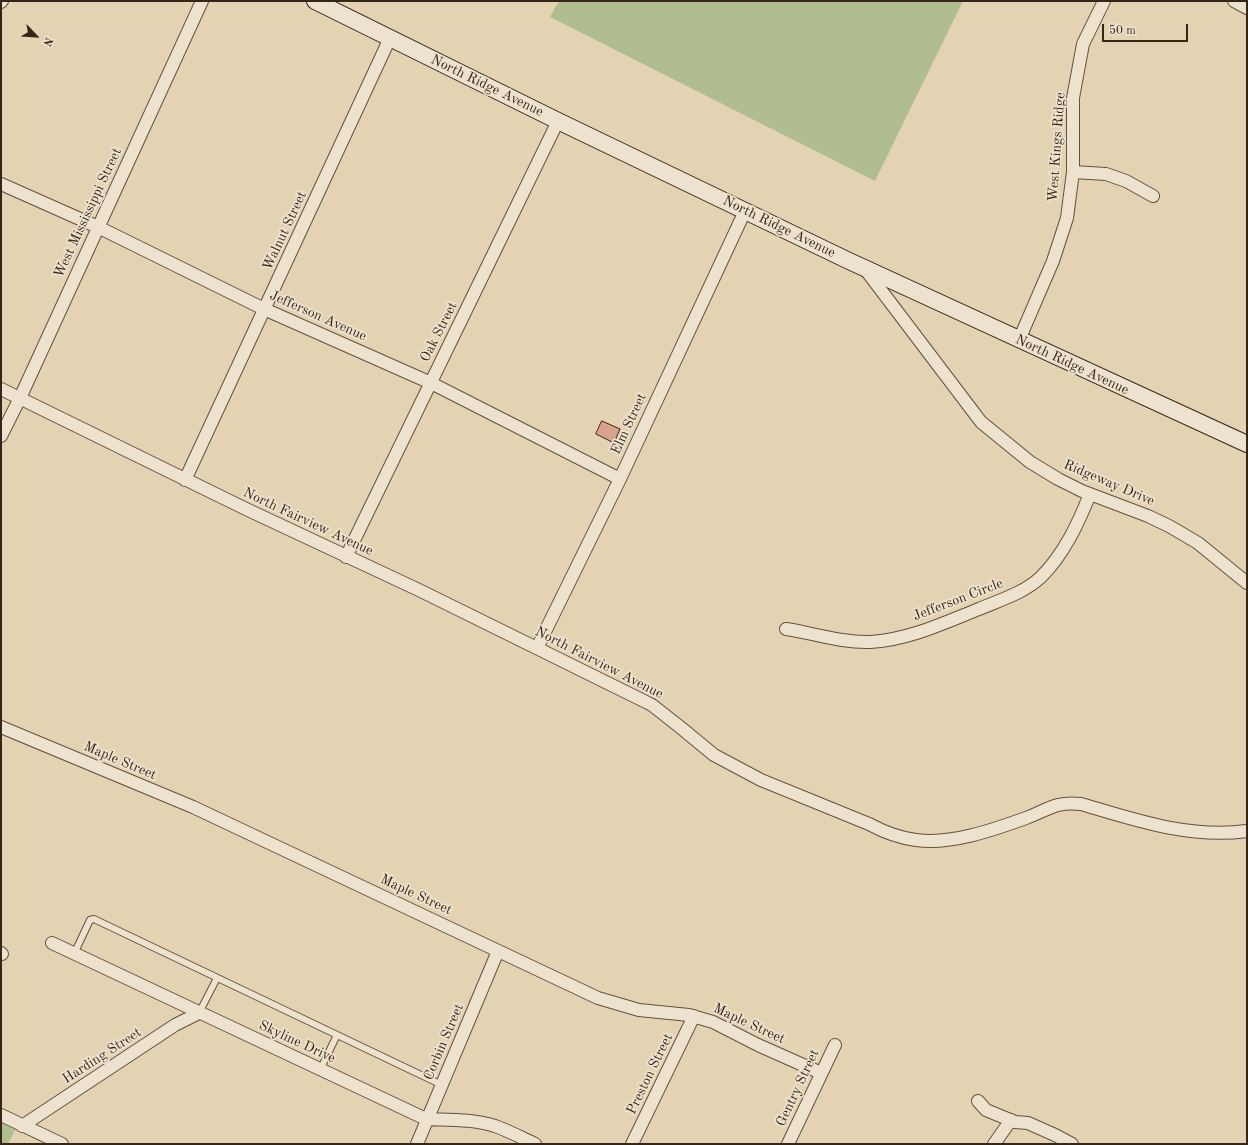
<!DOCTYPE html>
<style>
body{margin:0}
#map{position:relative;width:1248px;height:1145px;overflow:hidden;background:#e4d3b2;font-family:"Old Standard TT",serif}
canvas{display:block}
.frame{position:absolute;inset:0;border:2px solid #362618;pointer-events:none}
.north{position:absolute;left:16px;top:16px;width:40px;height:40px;-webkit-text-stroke:3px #ede2cd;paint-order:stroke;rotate:115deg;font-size:11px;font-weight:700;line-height:16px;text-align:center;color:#362618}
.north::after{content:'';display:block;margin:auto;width:14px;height:18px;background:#362618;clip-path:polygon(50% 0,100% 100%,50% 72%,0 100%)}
.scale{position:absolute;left:1102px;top:24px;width:86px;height:18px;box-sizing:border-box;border:2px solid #362618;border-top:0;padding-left:5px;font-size:12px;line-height:14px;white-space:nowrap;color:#362618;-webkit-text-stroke:3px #ede2cd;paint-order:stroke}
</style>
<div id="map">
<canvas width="1248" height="1145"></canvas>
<div class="frame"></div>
<div class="north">N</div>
<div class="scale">50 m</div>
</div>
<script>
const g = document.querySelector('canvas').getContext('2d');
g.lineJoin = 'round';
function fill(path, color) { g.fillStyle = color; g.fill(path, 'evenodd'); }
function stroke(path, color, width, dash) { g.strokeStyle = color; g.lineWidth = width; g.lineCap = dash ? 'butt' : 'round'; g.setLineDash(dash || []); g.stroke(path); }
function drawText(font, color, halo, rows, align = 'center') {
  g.font = font + ' "Old Standard TT",serif'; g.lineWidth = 3.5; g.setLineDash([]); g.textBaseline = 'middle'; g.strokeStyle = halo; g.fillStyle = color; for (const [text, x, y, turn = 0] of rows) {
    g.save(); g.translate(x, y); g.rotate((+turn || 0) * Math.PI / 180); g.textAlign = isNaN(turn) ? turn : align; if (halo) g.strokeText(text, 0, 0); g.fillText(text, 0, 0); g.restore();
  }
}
const green = new Path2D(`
 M559,1H963L875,181L550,17Z
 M1,1123L15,1130L8,1144H1Z`);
const building = new Path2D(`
 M602,421L620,429L614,443L596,434Z`);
const lane = new Path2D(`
 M74,954L90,920L94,919L442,1085
 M199,1013L217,978
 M320,1070L337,1035`);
const street = new Path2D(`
 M1234,1L1247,8
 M1,2L2,1
 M1073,172L1106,174L1126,181L1153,196
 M1,184L98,227L264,309L431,383L620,479
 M865,269L981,422L1030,462L1058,479L1082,491L1148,516L1169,526L1198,543L1247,583
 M1019,340L1053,261L1067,218L1073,172V98L1083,44L1104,1
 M1,389L246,509L421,591L642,700L652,705L680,727L714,755L761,780L869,824C884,832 899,838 916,840C950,845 993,830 1026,818C1048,810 1055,801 1081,804C1135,820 1190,839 1247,831
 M1,436L20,398L202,1
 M185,480L390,38
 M346,557L558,121
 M786,629C813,633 842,643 870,642C908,640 944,623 979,609C1000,600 1024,593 1041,577C1064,554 1078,524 1090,494
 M537,648L620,479L745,211
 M1,727L193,807L598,998L639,1010L689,1015L713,1022L758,1045L821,1073
 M52,943L426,1119C449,1120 473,1119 495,1126C509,1131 522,1138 535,1144
 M1,953L2,954
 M978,1101L986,1110L1015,1122L1028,1123L1055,1135L1072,1144
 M1,1115L62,1144
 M22,1126L175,1025L199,1013
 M417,1144L498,951
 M632,1144L694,1016
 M788,1144L835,1045
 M994,1144L1011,1120`);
const secondary = new Path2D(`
 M315,1L558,121L847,260L1247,444`);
const streetNames = [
 ["North Ridge Avenue",487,86,26],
 ["West Kings Ridge",1057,147,-86],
 ["West Mississippi Street",88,213,-65],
 ["North Ridge Avenue",779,227,26],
 ["Walnut Street",285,231,-65],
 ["Jefferson Avenue",318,316,24],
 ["Oak Street",439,332,-63],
 ["North Ridge Avenue",1072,365,25],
 ["Elm Street",629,424,-65],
 ["Ridgeway Drive",1109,483,23],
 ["North Fairview Avenue",308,522,25],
 ["Jefferson Circle",958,600,-21],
 ["North Fairview Avenue",599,663,27],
 ["Maple Street",120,761,23],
 ["Maple Street",416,895,25],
 ["Maple Street",749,1024,25],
 ["Skyline Drive",297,1042,25],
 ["Corbin Street",444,1042,-67],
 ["Harding Street",102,1056,-33],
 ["Preston Street",650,1074,-64],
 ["Gentry Street",798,1088,-65]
];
fill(green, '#b0bd8f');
fill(building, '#d8a28f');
stroke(building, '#362618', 1);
stroke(lane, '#62513e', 8);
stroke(street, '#62513e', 14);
stroke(secondary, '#362618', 18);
stroke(lane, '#ede2cd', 6);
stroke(street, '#ede2cd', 12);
stroke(secondary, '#ede2cd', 16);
drawText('14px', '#362618', '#ede2cd', streetNames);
</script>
